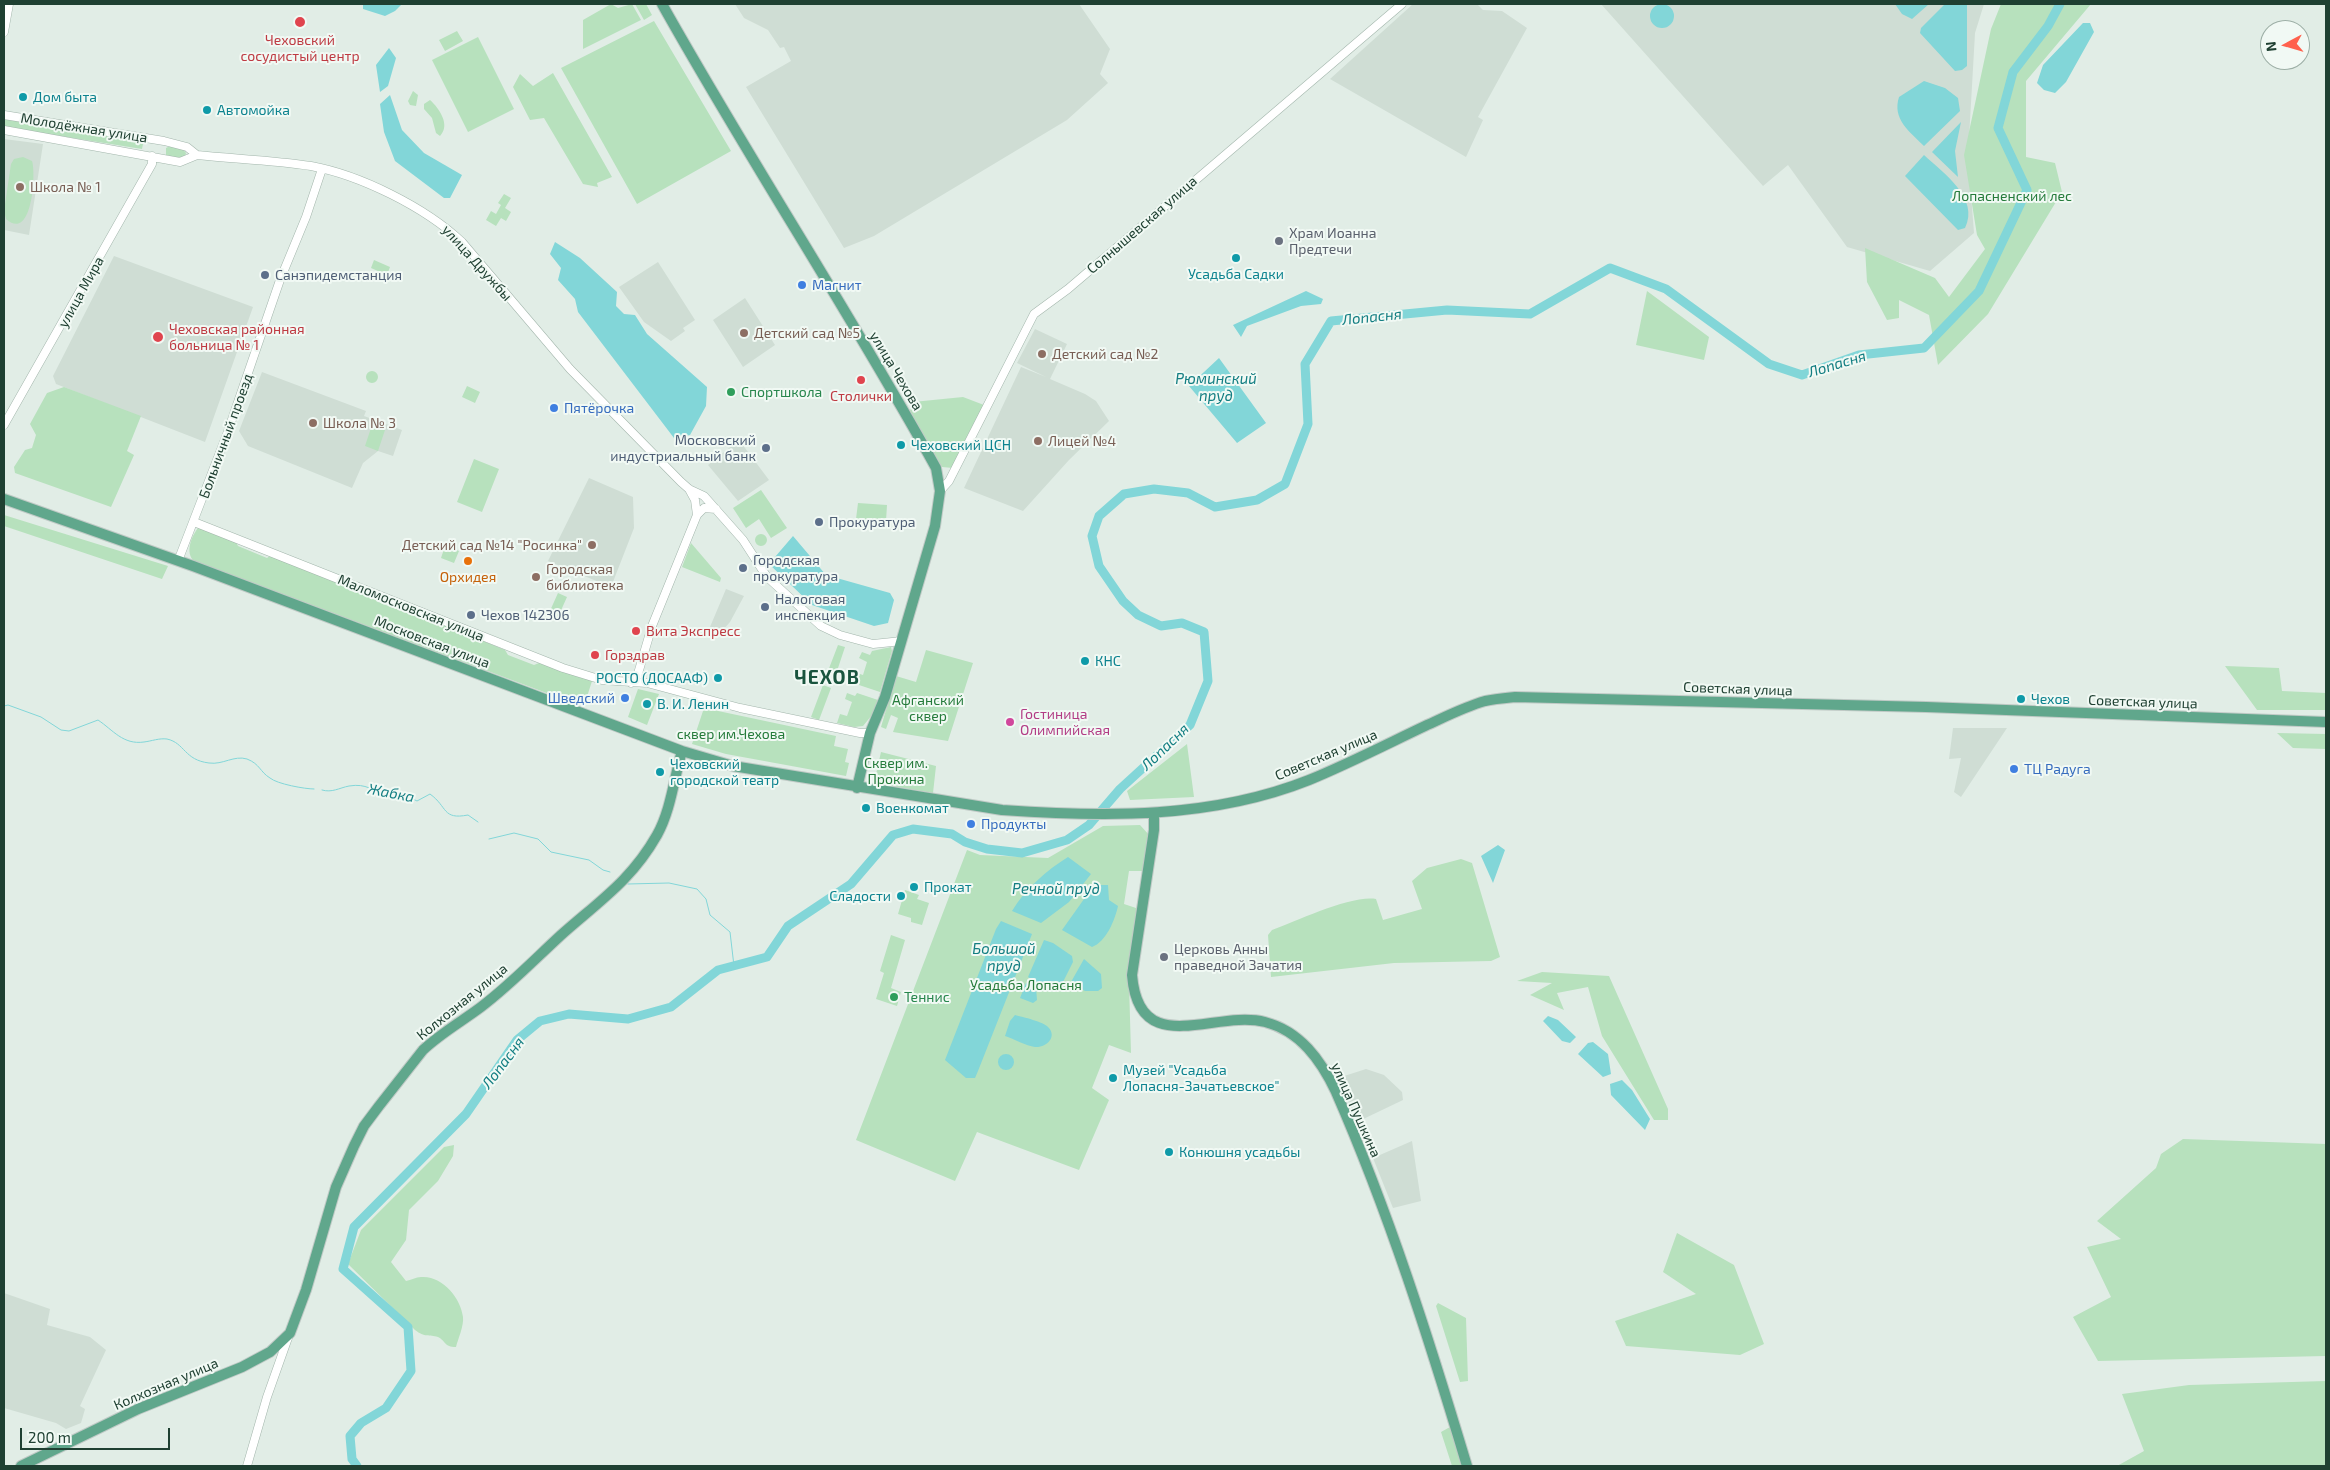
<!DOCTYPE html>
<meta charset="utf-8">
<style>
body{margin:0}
#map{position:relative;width:2330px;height:1470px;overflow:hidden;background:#e1ede6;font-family:"Exo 2",sans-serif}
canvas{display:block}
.frame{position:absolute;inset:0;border:5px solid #1f4032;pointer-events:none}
.north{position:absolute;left:2260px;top:20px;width:50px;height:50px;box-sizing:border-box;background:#f1f9f4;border:1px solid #9dafa6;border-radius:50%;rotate:264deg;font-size:14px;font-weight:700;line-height:20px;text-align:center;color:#1f4032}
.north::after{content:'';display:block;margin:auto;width:18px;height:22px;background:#ff614d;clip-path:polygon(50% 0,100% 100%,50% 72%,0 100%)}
.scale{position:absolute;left:20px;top:1428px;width:150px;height:22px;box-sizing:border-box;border:2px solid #1f4032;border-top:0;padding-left:6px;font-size:15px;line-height:18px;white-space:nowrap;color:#1f4032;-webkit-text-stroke:4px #f1f9f4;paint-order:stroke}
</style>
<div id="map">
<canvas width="2330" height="1470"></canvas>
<div class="frame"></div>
<div class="north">N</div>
<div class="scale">200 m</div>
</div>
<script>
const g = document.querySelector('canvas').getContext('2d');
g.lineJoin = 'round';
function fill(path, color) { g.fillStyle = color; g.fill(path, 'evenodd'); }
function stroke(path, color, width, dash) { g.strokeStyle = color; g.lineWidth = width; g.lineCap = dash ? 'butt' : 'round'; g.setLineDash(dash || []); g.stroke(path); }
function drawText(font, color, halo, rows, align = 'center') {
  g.font = font + ' "Exo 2",sans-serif'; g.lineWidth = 4; g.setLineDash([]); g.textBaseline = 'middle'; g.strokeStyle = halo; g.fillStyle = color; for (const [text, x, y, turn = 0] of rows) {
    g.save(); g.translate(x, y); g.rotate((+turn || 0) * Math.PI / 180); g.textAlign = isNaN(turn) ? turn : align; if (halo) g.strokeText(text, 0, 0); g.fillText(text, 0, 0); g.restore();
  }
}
const built = new Path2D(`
 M735,4H1079L1110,49L1100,74L1108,83L1067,120L874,236L844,248L746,87L791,61L784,47L780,48L768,30L744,18Z
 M1413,4H1477L1483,10L1502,11L1527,28L1478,117L1483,120L1466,157L1330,79Z
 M1601,4H1984L1975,33L1968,156L1974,233L1930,271L1847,247L1788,165L1763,186Z
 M4,139L43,144L29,235L4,230Z
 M114,256L253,307L205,442L56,384L53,376Z
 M658,262L695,320L683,328L685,331L671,341L644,322L619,287Z
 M745,298L775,345L743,367L713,320Z
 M1035,329L1067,344L1050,379L1085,394L1096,401L1109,421L1069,460L1023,511L964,488L1021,367L1046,377L1017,363Z
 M262,372L366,411L364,416L402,430L393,456L378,451L363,463L352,488L248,446L239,431Z
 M739,440L769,480L738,501L708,465Z
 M589,478L633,497L634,528L611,587L548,561Z
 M726,589L744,596L730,622L715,639L710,637V627Z
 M1953,728H2007L1961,797L1954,792L1961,758L1949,759Z
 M1366,1069L1384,1075L1402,1092L1403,1100L1357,1122L1338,1078Z
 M1412,1141L1421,1201L1393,1208L1373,1158Z
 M4,1293L50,1309L47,1325L90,1337L106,1350L80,1406L85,1409L81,1423L66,1429L56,1423L4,1408Z`);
const green = new Path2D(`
 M611,4L618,8L632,4L641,20L583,49V20Z
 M635,4H646L652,15L644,20Z
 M2001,4H2091L2026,81V157L2055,163L2062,192L1988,314L1938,365L1929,315L1899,300V318L1887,320L1867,282L1865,248L1935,278L1949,297L1985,249L1977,235L1964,155L1991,29Z
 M654,21L731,151L637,204L561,68Z
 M457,31L463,41L445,51L439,40Z
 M478,37L514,109L468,132L432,60Z
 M553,73L612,177L597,183L598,187L583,184L544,118L530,120L513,87L520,74L533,86Z
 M413,91L418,95L416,106L410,105L408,101Z
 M430,100C439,108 451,125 440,136L436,133L432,118L424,109V104Z
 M4,118L140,142L143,144L142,149L4,127Z
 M170,146L183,149L186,153L185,157L181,159L166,155V148Z
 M23,157L32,161C36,171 33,243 6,219L4,211L11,164L14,159Z
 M504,194L511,198L505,208L511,212L506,221L501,218L496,226L486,220L491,211L496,214L501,205L498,203Z
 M374,260L390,267L387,275L371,268Z
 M1647,291L1709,337L1704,360L1636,345Z
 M366 377a6 6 0 1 1 12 0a6 6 0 1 1-12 0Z
 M467,386L480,392L475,403L462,397Z
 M64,387L141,416L127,451L134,455L111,507L15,473L14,467L25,450L32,448L36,435L30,424L47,393Z
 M963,397L984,405L953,468L942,467L910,411L913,402Z
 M372,425L385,430L378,451L365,446Z
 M474,459L499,469L482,512L457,502Z
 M761,490L787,528L771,538L759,519L746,528L733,508Z
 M858,503L887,505L886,521L856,519Z
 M4,515L168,566L162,579L4,526Z
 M198,528H201L236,542L238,546L267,558L271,555L377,598L378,602L407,613L411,611L505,650L508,655L534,665L539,663L592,681L585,703L569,697L568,701L194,561C185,553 191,537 198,528Z
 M755 540a6 6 0 1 1 12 0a6 6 0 1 1-12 0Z
 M691,543L721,578L720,582L682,567Z
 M445,546L459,551L454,563L441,558Z
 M558,593L567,597L558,617L549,613Z
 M838,645L845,647L836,674L828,671Z
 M891,647L892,651L880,692L859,685L860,682L852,680L854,672L863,675L867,662L859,658L862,652L870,655L872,651Z
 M926,650L973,663L948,741L893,732L898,718L891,715L886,729L881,727L896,676L916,682Z
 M2225,666L2279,668L2282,691L2326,693V710H2257Z
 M823,685L831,688L819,720L811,717Z
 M638,689L659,694L647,725L628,717Z
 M847,693L855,696L857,693L878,700L872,715L863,726L854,727L837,723L840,714L847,716L852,702L845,699Z
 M704,708L836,736L834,746L848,749L845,762L849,763L846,776L726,754L692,744Z
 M2277,733L2326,734V749L2293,748Z
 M1187,744L1194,797L1130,800L1127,791Z
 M881,752L936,766L933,793L874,783Z
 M1140,825L1150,836L1145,871H1129L1124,904L1139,909L1129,983L1131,1053L1109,1045L1092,1088L1109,1100L1079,1170L977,1132L955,1181L856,1140L967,850L980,855L1048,858L1103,826Z
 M1461,859L1472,863L1500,957L1491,961L1394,963L1271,977L1268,935L1272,930C1297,921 1351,895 1376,899L1383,920L1422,909L1412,881L1427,868Z
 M905,890L919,895L917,899L929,903L922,925L911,922V918L898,914Z
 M891,935L905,940L891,988L901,992L897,1006L876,999L884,973L880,971Z
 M1542,972L1609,976L1668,1109V1120H1654L1602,1036L1588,987L1557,993L1564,1010L1530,995L1552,983L1517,981Z
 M2183,1139L2326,1144V1356L2098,1361L2073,1317L2111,1297L2087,1247L2121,1239L2097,1221L2156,1168L2161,1154Z
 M454,1145L453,1156L438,1181L409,1210L406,1240L391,1262L406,1281C411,1280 416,1277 421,1277C442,1275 461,1298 463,1317C464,1326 458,1339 456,1347C444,1347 446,1341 438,1337C429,1334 425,1338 415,1330L348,1264L361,1230L444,1147Z
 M1677,1233L1734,1265L1764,1344L1740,1355L1626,1346L1615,1321L1696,1294L1663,1272Z
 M1438,1303L1466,1318L1468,1381L1460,1382L1436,1306Z
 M2326,1381V1466H2117L2144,1451L2122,1394L2189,1385Z
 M1450,1427L1462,1466H1452L1441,1432Z`);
const water = new Path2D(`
 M363,4H402L395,11L385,16L363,9Z
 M1895,4H1929L1912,19L1902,14Z
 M1945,4H1967V66L1962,70L1955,71L1920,33L1921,28Z
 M1650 16a12 12 0 1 1 24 0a12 12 0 1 1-24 0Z
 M2083,23H2090L2094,32L2066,82L2055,93L2044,90L2037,83L2043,65Z
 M389,48L396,58L388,86L380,92L376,65Z
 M1924,81L1945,88L1958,98L1960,111L1924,146C1909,131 1892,119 1899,97Z
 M390,95L402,130L424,153L462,175L450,198H444L395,161L384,132L380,104Z
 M1961,122L1955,151L1958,177L1932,152Z
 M1924,155C1943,173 1980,198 1965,228L1958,230L1905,176Z
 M555,242L580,258L617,292L616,306L624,314L635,315L647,334L707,387L706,406L690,435L674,438L578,312L575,299L558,280L561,268L550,254Z
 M1306,291L1323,299L1321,304L1301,306L1247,326L1241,337L1233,325Z
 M1219,358L1266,423L1237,443L1189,386Z
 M793,536L826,575L890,593L894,600L888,623L874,626L812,605L769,564Z
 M1498,845L1505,850L1493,883L1481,856Z
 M1068,857L1091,874L1069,902L1041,923L1012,911C1025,889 1047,870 1068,857Z
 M1098,885H1108L1109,900L1118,906C1115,920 1106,942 1092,947L1062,930L1089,892Z
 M1001,921L1032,934L978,1071L975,1078H966L945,1060L996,929Z
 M1044,940L1053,943L1072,956L1073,962L1060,988L1036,982L1028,977Z
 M1084,959L1101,974L1102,988L1098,991H1085L1071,982Z
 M1026,983L1036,987L1037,1000L1033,1003L1020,998Z
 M1015,1015C1023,1017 1044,1022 1048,1027C1058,1037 1046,1048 1035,1047C1026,1046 1014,1039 1005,1036L1010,1021Z
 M1548,1016L1558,1020L1576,1037L1570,1043L1562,1041L1543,1021Z
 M1593,1042L1608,1054L1611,1074L1603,1077L1578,1054L1588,1043Z
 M998 1062a8 8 0 1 1 16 0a8 8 0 1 1-16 0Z
 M1622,1080L1632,1090L1650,1119L1645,1130L1611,1095L1610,1084Z`);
const stream = new Path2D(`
 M4,706L8,705L41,717L61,730L69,731L98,720C113,730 123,745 144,742C152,741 159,738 167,739C185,743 184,760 209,763C223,765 234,755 247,759C260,764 260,772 270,778C277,784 305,789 314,789
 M322,790C332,793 339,788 349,786C367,783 372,791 387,795C397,797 407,795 417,801L430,794C448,807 442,820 468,815L478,822
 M489,839L514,833L538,839L551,852L589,860L603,870L610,872
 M628,884L669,883L697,889L706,899L710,915L730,932L734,966`);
const river = new Path2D(`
 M357,1466L352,1459L350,1436L361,1423L386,1408L411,1371L408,1327L343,1269L354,1227L466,1114L517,1040L540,1021L569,1014L628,1019L671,1007L718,970L767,957L788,926L851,884L893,835L913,829L952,834L965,842L987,849L1022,853L1067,840L1089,825L1120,789L1190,725L1208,681L1204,632L1182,623L1161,626L1138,615L1123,601L1099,566L1092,536L1099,516L1124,494L1154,489L1188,493L1215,507L1257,500L1285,484L1308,424L1305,364L1331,321L1447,310L1530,314L1610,268L1666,289L1769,364L1802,375L1859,355L1924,348L1979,291L2027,190L1998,128L2013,72L2048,26L2060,4`);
const minor = new Path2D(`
 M4,32L9,4
 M4,115L164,141L187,147L197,155C235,159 273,160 311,166C360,175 425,207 462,242L570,369L681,482L689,489L704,496L743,540L767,577L821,626L840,635L873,644L902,641
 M4,130L180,162L197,155
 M4,425L152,164V156
 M689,489L695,500L697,515
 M940,491L949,481L1034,314L1068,289L1402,4
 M194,522L563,668L602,680L647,683L740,708L860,733H870
 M178,561L227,434L280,280L306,217L322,169
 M631,683L637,677L652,626L697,515L704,508L716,509
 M247,1466L267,1397L289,1335`);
const major = new Path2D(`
 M662,4C750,161 849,311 936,468L940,491L935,526L885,697L870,733L857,788
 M4,499L193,566L682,751L733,766L1002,810C1105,817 1211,819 1309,780C1348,764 1387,744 1425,726C1445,717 1464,707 1485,701C1494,699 1505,698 1515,697L1926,707L2326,722
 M1154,814V830L1132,975C1139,1061 1214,1009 1265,1022C1300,1031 1321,1060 1336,1092C1389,1213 1429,1339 1467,1466
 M21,1466L138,1409L242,1367L270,1352L290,1333L306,1290L336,1187L354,1146L364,1126L379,1106L423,1050C441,1033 461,1022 481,1007C509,986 534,960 560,936C598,902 631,881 657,835C671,810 674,778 682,751`);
const markers = [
 [300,22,6,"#e0444e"],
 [23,97,5,"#0f9aa8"],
 [207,110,5,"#0f9aa8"],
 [20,187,5,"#8d6e63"],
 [1279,241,5,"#6b7280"],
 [1236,258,5,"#0f9aa8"],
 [265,275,5,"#5c6f8a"],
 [802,285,5,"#3f7fe0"],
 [744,333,5,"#8d6e63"],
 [158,337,6,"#e0444e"],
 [1042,354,5,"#8d6e63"],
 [861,380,5,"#e0444e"],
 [731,392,5,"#2e9e5b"],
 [554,408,5,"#3f7fe0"],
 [313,423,5,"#8d6e63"],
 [1038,441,5,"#8d6e63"],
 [901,445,5,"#0f9aa8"],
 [766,448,5,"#5c6f8a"],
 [819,522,5,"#5c6f8a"],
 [592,545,5,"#8d6e63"],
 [468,561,5,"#e8710a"],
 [743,568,5,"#5c6f8a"],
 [536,577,5,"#8d6e63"],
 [765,607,5,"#5c6f8a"],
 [471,615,5,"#5c6f8a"],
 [636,631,5,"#e0444e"],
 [595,655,5,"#e0444e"],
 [1085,661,5,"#0f9aa8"],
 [718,678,5,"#0f9aa8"],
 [625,698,5,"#3f7fe0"],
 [2021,699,5,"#0f9aa8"],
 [647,704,5,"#0f9aa8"],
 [1010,722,5,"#d1479c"],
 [2014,769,5,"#3f7fe0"],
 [660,772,5,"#0f9aa8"],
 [866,808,5,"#0f9aa8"],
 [971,824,5,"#3f7fe0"],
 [914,887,5,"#0f9aa8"],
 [901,896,5,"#0f9aa8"],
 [1164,957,5,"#6b7280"],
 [894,997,5,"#2e9e5b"],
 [1113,1078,5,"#0f9aa8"],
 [1169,1152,5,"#0f9aa8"]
];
const healthNames = [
 ["Чеховский",300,40,"center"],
 ["сосудистый центр",300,56,"center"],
 ["Чеховская районная",169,329],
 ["больница № 1",169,345],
 ["Столички",861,396,"center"],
 ["Вита Экспресс",646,631],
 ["Горздрав",605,655]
];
const cultureNames = [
 ["Дом быта",33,97],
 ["Автомойка",217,110],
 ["Усадьба Садки",1236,274,"center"],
 ["Чеховский ЦСН",911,445],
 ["КНС",1095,661],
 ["РОСТО (ДОСААФ)",708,678,"right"],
 ["Чехов",2031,699],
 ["В. И. Ленин",657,704],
 ["Чеховский",670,764],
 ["городской театр",670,780],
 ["Военкомат",876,808],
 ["Прокат",924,887],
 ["Сладости",891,896,"right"],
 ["Музей \"Усадьба",1123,1070],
 ["Лопасня-Зачатьевское\"",1123,1086],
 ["Конюшня усадьбы",1179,1152]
];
const streetNames = [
 ["Молодёжная улица",84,128,9],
 ["Солнышевская улица",1142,225,-41],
 ["улица Дружбы",477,263,48],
 ["улица Мира",81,292,-61],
 ["улица Чехова",896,371,59],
 ["Больничный проезд",226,436,-70],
 ["Маломосковская улица",411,608,22],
 ["Московская улица",432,642,21],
 ["Советская улица",1738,689,2],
 ["Советская улица",2143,702,2],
 ["Советская улица",1326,755,-23],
 ["Колхозная улица",462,1002,-39],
 ["улица Пушкина",1356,1110,66],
 ["Колхозная улица",166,1384,-23]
];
const educationNames = [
 ["Школа № 1",30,187],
 ["Детский сад №5",754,333],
 ["Детский сад №2",1052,354],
 ["Школа № 3",323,423],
 ["Лицей №4",1048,441],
 ["Детский сад №14 \"Росинка\"",582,545,"right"],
 ["Городская",546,569],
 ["библиотека",546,585]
];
const parkNames = [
 ["Лопасненский лес",2012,196],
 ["Афганский",928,700],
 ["сквер",928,716],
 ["сквер им.Чехова",731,734],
 ["Сквер им.",896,763],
 ["Прокина",896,779],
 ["Усадьба Лопасня",1026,985]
];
const worshipNames = [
 ["Храм Иоанна",1289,233],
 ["Предтечи",1289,249],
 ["Церковь Анны",1174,949],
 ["праведной Зачатия",1174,965]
];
const serviceNames = [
 ["Санэпидемстанция",275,275],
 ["Московский",756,440,"right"],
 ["индустриальный банк",756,456,"right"],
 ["Прокуратура",829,522],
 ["Городская",753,560],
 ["прокуратура",753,576],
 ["Налоговая",775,599],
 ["инспекция",775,615],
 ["Чехов 142306",481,615]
];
const shopNames = [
 ["Магнит",812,285],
 ["Пятёрочка",564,408],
 ["Шведский",615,698,"right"],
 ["ТЦ Радуга",2024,769],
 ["Продукты",981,824]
];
const leisureNames = [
 ["Спортшкола",741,392],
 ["Теннис",904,997]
];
const foodNames = [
 ["Орхидея",468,577]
];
const hotelNames = [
 ["Гостиница",1020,714],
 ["Олимпийская",1020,730]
];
const waterNames = [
 ["Лопасня",1372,317,-6],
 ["Лопасня",1837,364,-17],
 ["Рюминский",1216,379],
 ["пруд",1216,396],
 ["Лопасня",1165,747,-44],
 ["Жабка",391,793,11],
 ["Речной пруд",1056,889],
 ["Большой",1004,949],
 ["пруд",1004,966],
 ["Лопасня",503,1063,-53]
];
const districtNames = [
 ["ЧЕХОВ",827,678]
];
fill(built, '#cfddd4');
fill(green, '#b7e1bd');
fill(water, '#82d6d8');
stroke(stream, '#82d6d8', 1);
stroke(river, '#82d6d8', 9);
stroke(minor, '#a3b6ac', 9);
stroke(major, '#c0cac6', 12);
stroke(minor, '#fff', 8);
stroke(major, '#60a78c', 10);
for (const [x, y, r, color] of markers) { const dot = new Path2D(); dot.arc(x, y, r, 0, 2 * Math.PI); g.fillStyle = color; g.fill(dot); stroke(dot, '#f1f9f4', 2); }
drawText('14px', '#be3a42', '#f1f9f4', healthNames, 'left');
drawText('14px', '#0d838f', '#f1f9f4', cultureNames, 'left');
drawText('14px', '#1f4032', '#f1f9f4', streetNames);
drawText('14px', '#785e54', '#f1f9f4', educationNames, 'left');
drawText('14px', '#257b3b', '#f1f9f4', parkNames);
drawText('14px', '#5b616d', '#f1f9f4', worshipNames, 'left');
drawText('14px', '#4e5e75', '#f1f9f4', serviceNames, 'left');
drawText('14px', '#366cbe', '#f1f9f4', shopNames, 'left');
drawText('14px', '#27864d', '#f1f9f4', leisureNames, 'left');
drawText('14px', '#c56008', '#f1f9f4', foodNames);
drawText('14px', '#b23c85', '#f1f9f4', hotelNames, 'left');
drawText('italic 15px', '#137e82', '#f1f9f4', waterNames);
g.letterSpacing = '1px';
drawText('bold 19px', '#19543e', '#f1f9f4', districtNames);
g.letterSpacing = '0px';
</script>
